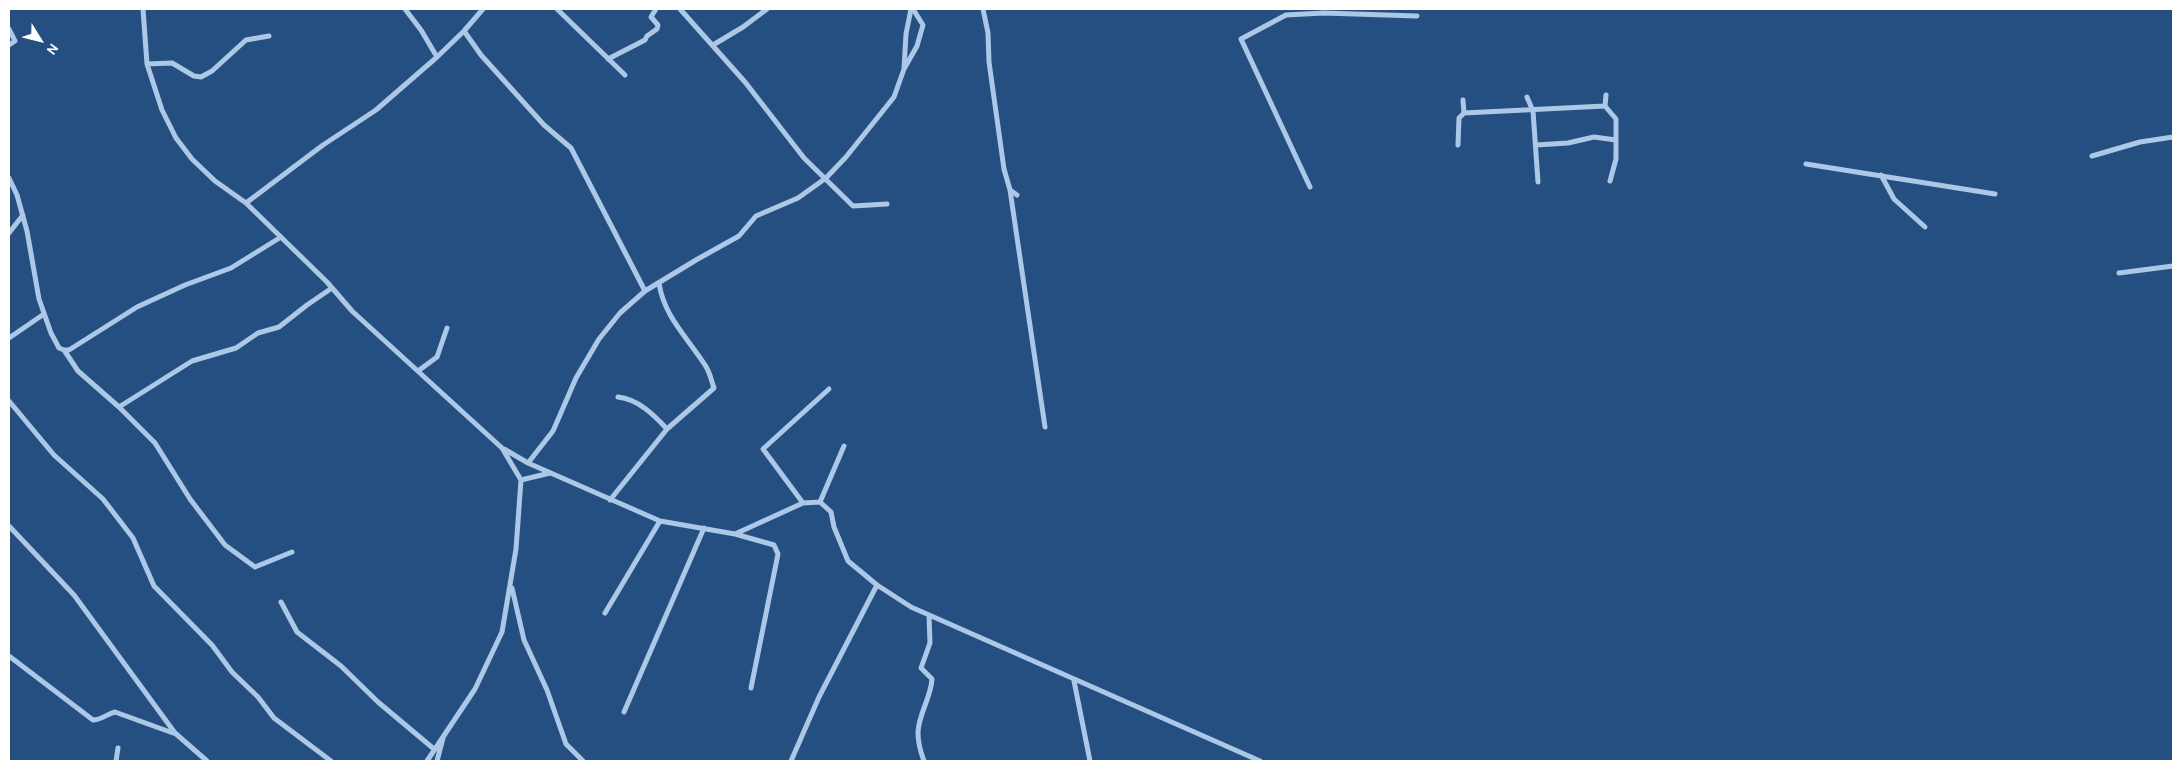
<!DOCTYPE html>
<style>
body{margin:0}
#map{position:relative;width:2182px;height:770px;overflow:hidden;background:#254f81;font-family:Karla,sans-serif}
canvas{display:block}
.frame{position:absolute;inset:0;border:10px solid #fff;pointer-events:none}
.north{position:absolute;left:15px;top:15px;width:50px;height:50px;-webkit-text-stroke:4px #254f81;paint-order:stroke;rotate:126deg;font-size:14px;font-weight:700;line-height:20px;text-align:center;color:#fff}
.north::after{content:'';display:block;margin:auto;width:18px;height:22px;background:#fff;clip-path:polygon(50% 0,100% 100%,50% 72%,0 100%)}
</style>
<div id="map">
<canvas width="2182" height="770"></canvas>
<div class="frame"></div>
<div class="north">N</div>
</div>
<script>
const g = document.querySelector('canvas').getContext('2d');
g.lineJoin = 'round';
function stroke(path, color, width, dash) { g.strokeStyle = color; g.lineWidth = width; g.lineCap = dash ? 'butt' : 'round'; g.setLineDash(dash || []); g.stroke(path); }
const street = new Path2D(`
 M143,9L147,64L162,110L176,138L192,159L215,181L246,203L327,282L352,311L502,448L521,480L516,549L502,632L475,689L427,761
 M405,9L421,30L437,57
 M557,9L625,75
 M680,9L745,82L804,158L853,206L887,204
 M983,9L988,33L989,62L1004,169L1010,190L1017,195
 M9,29L15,41L9,45
 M464,31L481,55L544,125L571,148L645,291
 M713,45L743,27L767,9
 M608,59L645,40L647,36L657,29L658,25L651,17L656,9
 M147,64L172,63L194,76L201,77L212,71L246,40L269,36
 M904,68L906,34L911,9
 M1606,95L1605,106L1616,119V140
 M1527,97L1533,111L1538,182
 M1463,100L1464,113L1605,106
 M1458,145L1459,118L1464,113
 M1536,145L1568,143L1594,137L1616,140V159L1610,181
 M2092,156L2140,142L2173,137
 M1806,164L1995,194
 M1881,175L1894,199L1925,227
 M9,178L17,195L27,231L39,299L51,333L59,348L64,350L78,371L119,407L155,443L190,499L225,545L255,567L292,552
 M1310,187L1241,39L1286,15L1324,13L1417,16
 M1010,190L1045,427
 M246,203L323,145L376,110L437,57L464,31L483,9
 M9,233L23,215
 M2119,273L2173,266
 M9,338L44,314
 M64,350H69L137,307L185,285L231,268L281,237
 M418,371L437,357L447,328
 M618,397C638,399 654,415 667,429
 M9,401L54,455L103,499L133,538L154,586L212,645L232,672L258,697L274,718L331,761
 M119,407L192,361L236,348L258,333L279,327L307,305L332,288
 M504,449L528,463L660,521L735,534L803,503L820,502L831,512L834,527L848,561L877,585L911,607L1260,761
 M528,463L553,431L576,378L599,339L620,313L645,291L696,260L739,236L756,216L798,198L826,178L846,157L894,97L904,69L917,46L923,25L913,9
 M521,480L550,473
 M610,500L667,429L714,388C711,380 710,372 705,365C688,338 664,317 659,283
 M820,502L844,446
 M803,503L763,449L829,389
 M9,526L74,595L175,733L207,761
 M735,534L774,545L778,554L751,688
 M512,588L524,640L547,690L566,744L583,761
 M281,602L297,632L341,666L378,702L434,749
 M605,613L660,521
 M9,656L93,720C101,720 107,714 115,712L173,733
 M1074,681L1090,761
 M624,712L704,528
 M116,761L118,748
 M437,761L443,738
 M791,761L819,697L877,585
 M924,761C921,753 918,743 918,733C918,715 931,698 932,679L921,668L930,643L929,615`);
stroke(street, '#acc8e6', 5);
</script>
